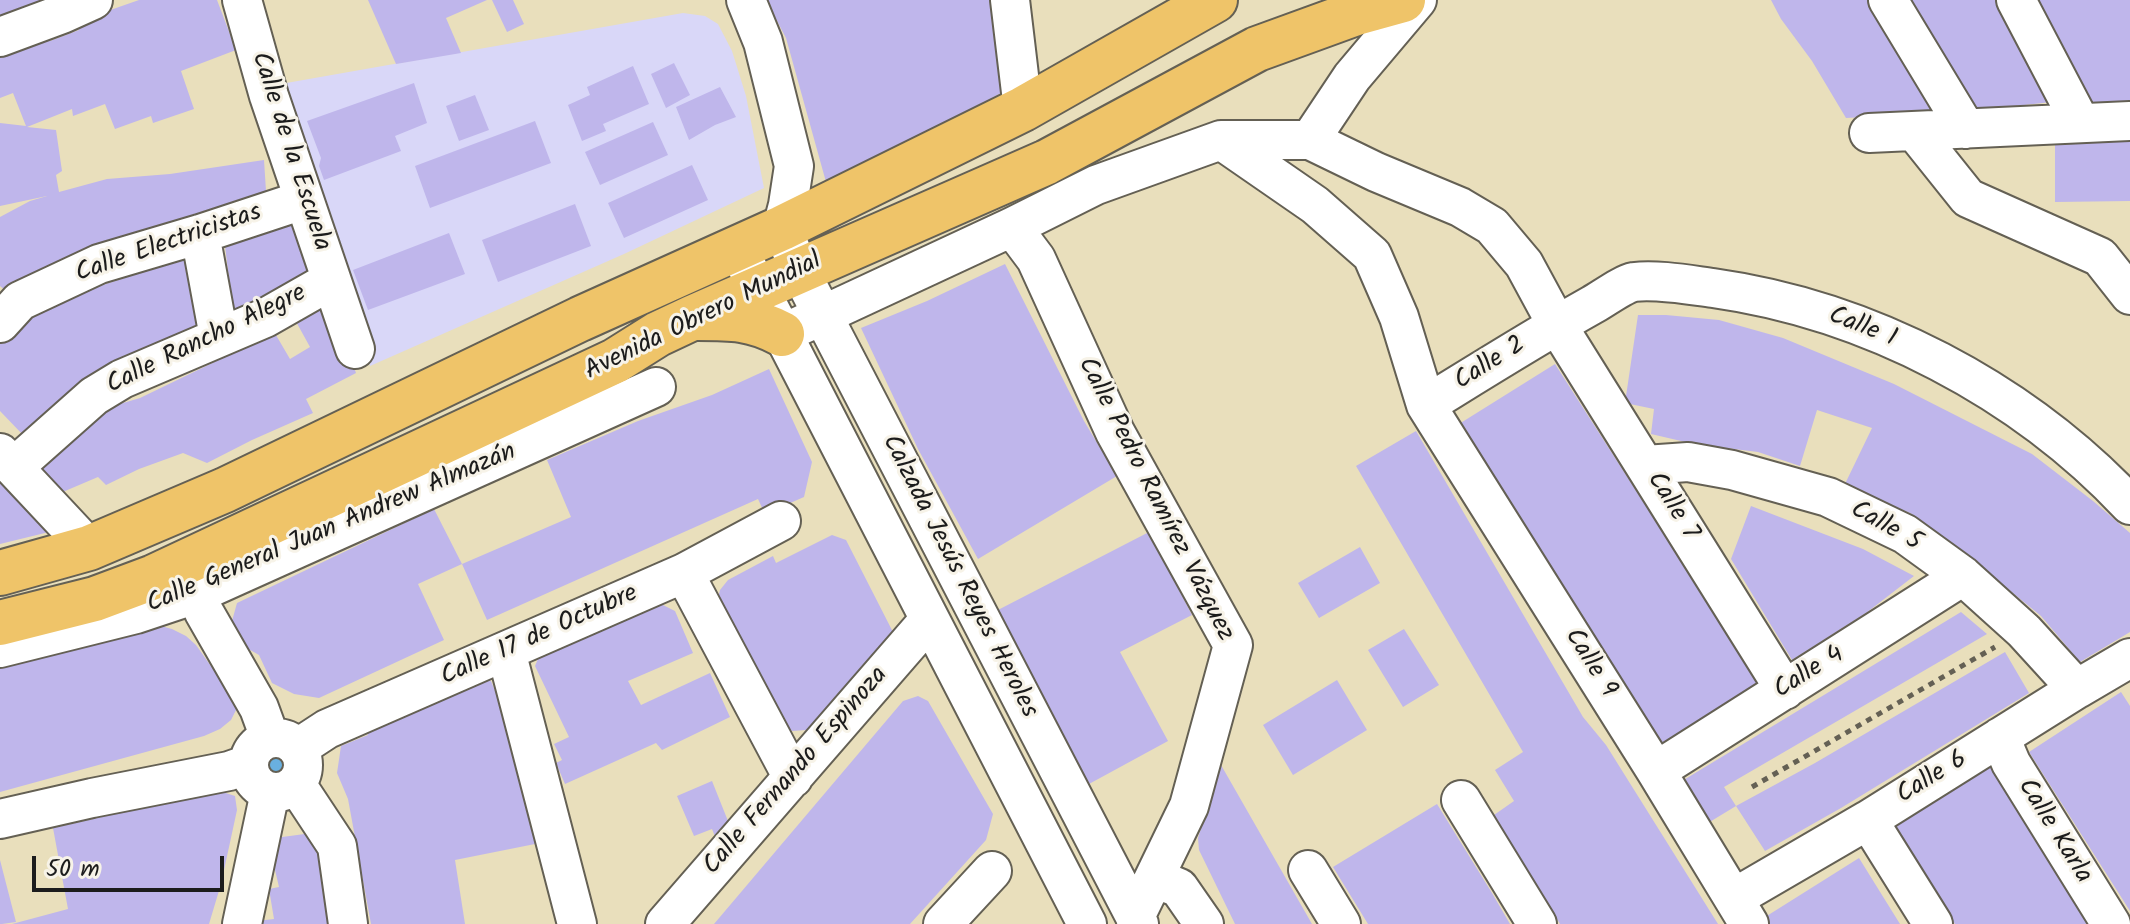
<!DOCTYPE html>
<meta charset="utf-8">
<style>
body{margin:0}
#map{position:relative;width:2130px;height:924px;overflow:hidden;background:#e9dfbc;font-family:Kalam,sans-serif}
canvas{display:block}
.scale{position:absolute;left:32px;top:856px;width:192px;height:36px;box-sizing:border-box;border:4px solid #1c1c1c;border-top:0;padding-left:10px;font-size:24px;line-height:28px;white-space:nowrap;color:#1c1c1c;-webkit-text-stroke:6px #f7f3e8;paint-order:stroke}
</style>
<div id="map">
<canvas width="2130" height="924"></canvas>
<div class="scale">50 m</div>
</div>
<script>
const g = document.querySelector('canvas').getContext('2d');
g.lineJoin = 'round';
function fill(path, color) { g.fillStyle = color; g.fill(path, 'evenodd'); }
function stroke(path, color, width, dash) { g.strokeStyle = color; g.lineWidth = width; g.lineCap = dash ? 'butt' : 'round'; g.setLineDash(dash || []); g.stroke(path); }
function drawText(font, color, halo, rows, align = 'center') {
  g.font = font + ' Kalam,sans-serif'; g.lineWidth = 6; g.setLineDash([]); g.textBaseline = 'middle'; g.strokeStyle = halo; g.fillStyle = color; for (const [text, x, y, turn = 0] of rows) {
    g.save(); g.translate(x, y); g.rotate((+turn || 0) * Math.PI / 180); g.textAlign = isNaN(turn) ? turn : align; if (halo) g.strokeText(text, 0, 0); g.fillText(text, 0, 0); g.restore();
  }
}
const built = new Path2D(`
 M683,13L705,16L718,24L732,51L746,96L764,188L624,254L370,366L275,85Z`);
const water = new Path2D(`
 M276,747L294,764L290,775L265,777L261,756Z`);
const building = new Path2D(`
 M0,0H52L0,17Z
 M139,0H217L236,50L181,71L194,109L153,123L151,116L115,129L105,104L73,116L72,109L27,127L56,130L62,171L56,175L59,192L107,179L170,174L264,160L266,191L124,239L7,292L0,286V217L30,201L47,196L0,206V123L26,126L13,93L0,98V48L46,30L50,41L79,30L76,22Z
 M368,0H487L446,18L461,53L396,64Z
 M492,0H513L524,24L507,32Z
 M766,0H994L1001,93L952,120L826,182L786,38Z
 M1771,0H1869L1940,113L1846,118L1812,61L1781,19Z
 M1904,0H1997L2025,48L2052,102L1968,111Z
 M2034,0H2130V101L2089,104Z
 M674,63L690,95L666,108L651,74Z
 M633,66L649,104L603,124L606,131L582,141L568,105L590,95L587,87Z
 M414,83L427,123L395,136L401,151L324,180L319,166L321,158L307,121Z
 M720,87L736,117L715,125L689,140L676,107Z
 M475,95L489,130L459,141L446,106Z
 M535,121L551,163L430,208L415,166Z
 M653,122L668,155L600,185L585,152Z
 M2130,140V201L2055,202V141Z
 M692,165L708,200L624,238L608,203Z
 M575,204L591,246L498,282L482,240Z
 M293,220L315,270L234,321L225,246Z
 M449,233L465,274L368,310L353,270Z
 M186,258L204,332L24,436L0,411V343L38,306Z
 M1005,264L1084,421L1117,476L978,559L918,449L861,328L927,301Z
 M328,297L356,373L306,399L313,413L252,440L207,463L183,453L139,469L106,485L98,477L58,494L31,458L96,411L140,398L229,355L273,330L290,359L310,347L294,318Z
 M1638,315H1666L1719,320L1783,338L1894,384L2032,454L2093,501L2130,533V632L2080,662L2041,616L1950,542L1910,513L1844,486L1872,428L1817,410L1800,466L1758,452L1694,444L1651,434L1654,409L1625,403Z
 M1555,364L1761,686L1658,749L1459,424Z
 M769,369L812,462L804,497L765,514L758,499L487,620L462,564L571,517L547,460L638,421L712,395Z
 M1416,431L1583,717L1606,745L1718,924H1560L1494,815L1514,801L1495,770L1523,752L1356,466Z
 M0,478L49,532L0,544Z
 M1751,506L1863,549L1914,576L1866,613L1792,660L1731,559Z
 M434,509L462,564L418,584L444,640L319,698L294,694L272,683L259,655L245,647L237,634L232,621L237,603Z
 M1149,532L1192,615L1120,652L1168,741L1089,784L996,611Z
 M832,535L846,540L896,638L820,724L806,730L792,731L778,716L717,602L720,590L728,580L773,556L776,563Z
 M1360,547L1380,583L1319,618L1298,583Z
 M661,604L675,611L693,653L628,681L641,705L710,673L730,717L662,750L656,743L565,784L556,763L562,760L554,744L569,737L535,666L543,647Z
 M1961,612L1987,634L1724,787L1736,806L1708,823L1682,781Z
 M157,625L172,629L186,636L196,645L230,693L237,708L231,720L220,729L204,736L0,792V665Z
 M1404,629L1439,685L1403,707L1368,650Z
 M2005,652L2029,693L1841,808L1765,851L1736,806L1815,763Z
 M470,677L491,681L503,710L535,844L455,860L465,924H371L348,799L337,773L341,746L368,735L363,721Z
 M1337,680L1367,730L1293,775L1263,725Z
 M2121,692L2130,706V911L2029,752Z
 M918,696L928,701L993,814L986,840L910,924H714L903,701Z
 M1221,765L1312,924H1235L1199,850L1198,838Z
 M1990,765L2051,862L2092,924H1955L1892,828Z
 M712,781L732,831L718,844L712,829L694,836L677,796Z
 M204,786L235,796L237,810L221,884L209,924H12L68,909L53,828L163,803Z
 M1437,804L1492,893L1510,924H1368L1333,867Z
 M312,833L327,872L333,924H257V921L274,919L269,889L279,887L275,870V838Z
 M1859,858L1900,924H1765L1762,919Z
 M0,860L16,922L2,924H0Z`);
const path = new Path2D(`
 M1752,787L1995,647`);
const minor = new Path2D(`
 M242,0L269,96L355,349
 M746,0L763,42L794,166L788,205L782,228L800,271L823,316L1139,924
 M1010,0L1023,109
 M1888,0L1966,129
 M2016,0L2080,122
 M0,37L62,14L93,0
 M1869,133L2130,121
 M1916,133L1968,198L2100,257L2130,295
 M1221,140L1315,205L1372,255L1399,317L1426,405L1656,771L1749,924
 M1310,140L1352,77L1417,0
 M1012,227L1036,259L1115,432L1233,645L1189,806L1135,917
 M200,234L219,337
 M736,248L759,288L1087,924
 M0,323L20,301L99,264L200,234L303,200
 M782,334L1012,227L1096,185L1221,140H1310L1376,172L1460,207L1492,226L1524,264L1557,325L1785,690
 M1426,405C1481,371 1535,337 1592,305C1603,299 1623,284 1634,282C1657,279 1690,285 1713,288C1869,310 2022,390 2130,505
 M0,453L89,548
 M1645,465L1688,462L1732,470L1828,497L1905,534L1963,576L2024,631L2077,689
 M14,467L94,396L122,379L265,318L330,281
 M208,570L196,594L204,612L259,708L270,738
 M684,573L793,778
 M0,648L136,614L196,594L656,387
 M506,651L577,924
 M2000,737L2011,763L2111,924
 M249 765a27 27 0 1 1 54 0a27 27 0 1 1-54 0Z
 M298,748L327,729L684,573L781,521
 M1656,771L1963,576
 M296,784L337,846L348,924
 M1461,800L1537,924
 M0,819L92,798L229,771L249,764
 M1868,820L1933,924
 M1308,870L1341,924
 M1155,878L1179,888L1204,924
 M1734,898L1868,820L2077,689L2130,658
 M242,924L270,792
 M665,924L929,620
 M943,924L992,871`);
const major = new Path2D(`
 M698,318C732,318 752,318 782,334
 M0,573L89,548L225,490L580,319L782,228L1023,109L1215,0
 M0,623L95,599L154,577L615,361L658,334L692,318L1047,162L1257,49L1356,13L1403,0`);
const streetNames = [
 ["Calle de la Escuela",289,152,72],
 ["Calle Electricistas",169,245,-19],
 ["Avenida Obrero Mundial",704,318,-26],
 ["Calle 1",1862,329,21],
 ["Calle Rancho Alegre",207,341,-26],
 ["Calle 2",1491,365,-32],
 ["Calle Pedro Ramírez Vázquez",1154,500,63],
 ["Calle 7",1671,507,58],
 ["Calle 5",1885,528,29],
 ["Calle General Juan Andrew Almazán",332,530,-23],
 ["Calzada Jesús Reyes Heroles",958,577,63],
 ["Calle 17 de Octubre",540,637,-24],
 ["Calle 9",1589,664,58],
 ["Calle 4",1810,674,-32],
 ["Calle Fernando Espinoza",797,772,-49],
 ["Calle 6",1933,779,-32],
 ["Calle Karla",2053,832,58]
];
fill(built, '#d9d7f8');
fill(water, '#69b0e0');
fill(building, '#bfb6eb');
stroke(minor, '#646054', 42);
stroke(major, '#646054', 48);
stroke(path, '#646054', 5, [6, 6]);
stroke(minor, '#fff', 38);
stroke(major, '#efc469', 44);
drawText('26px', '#1c1c1c', '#f7f3e8', streetNames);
</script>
